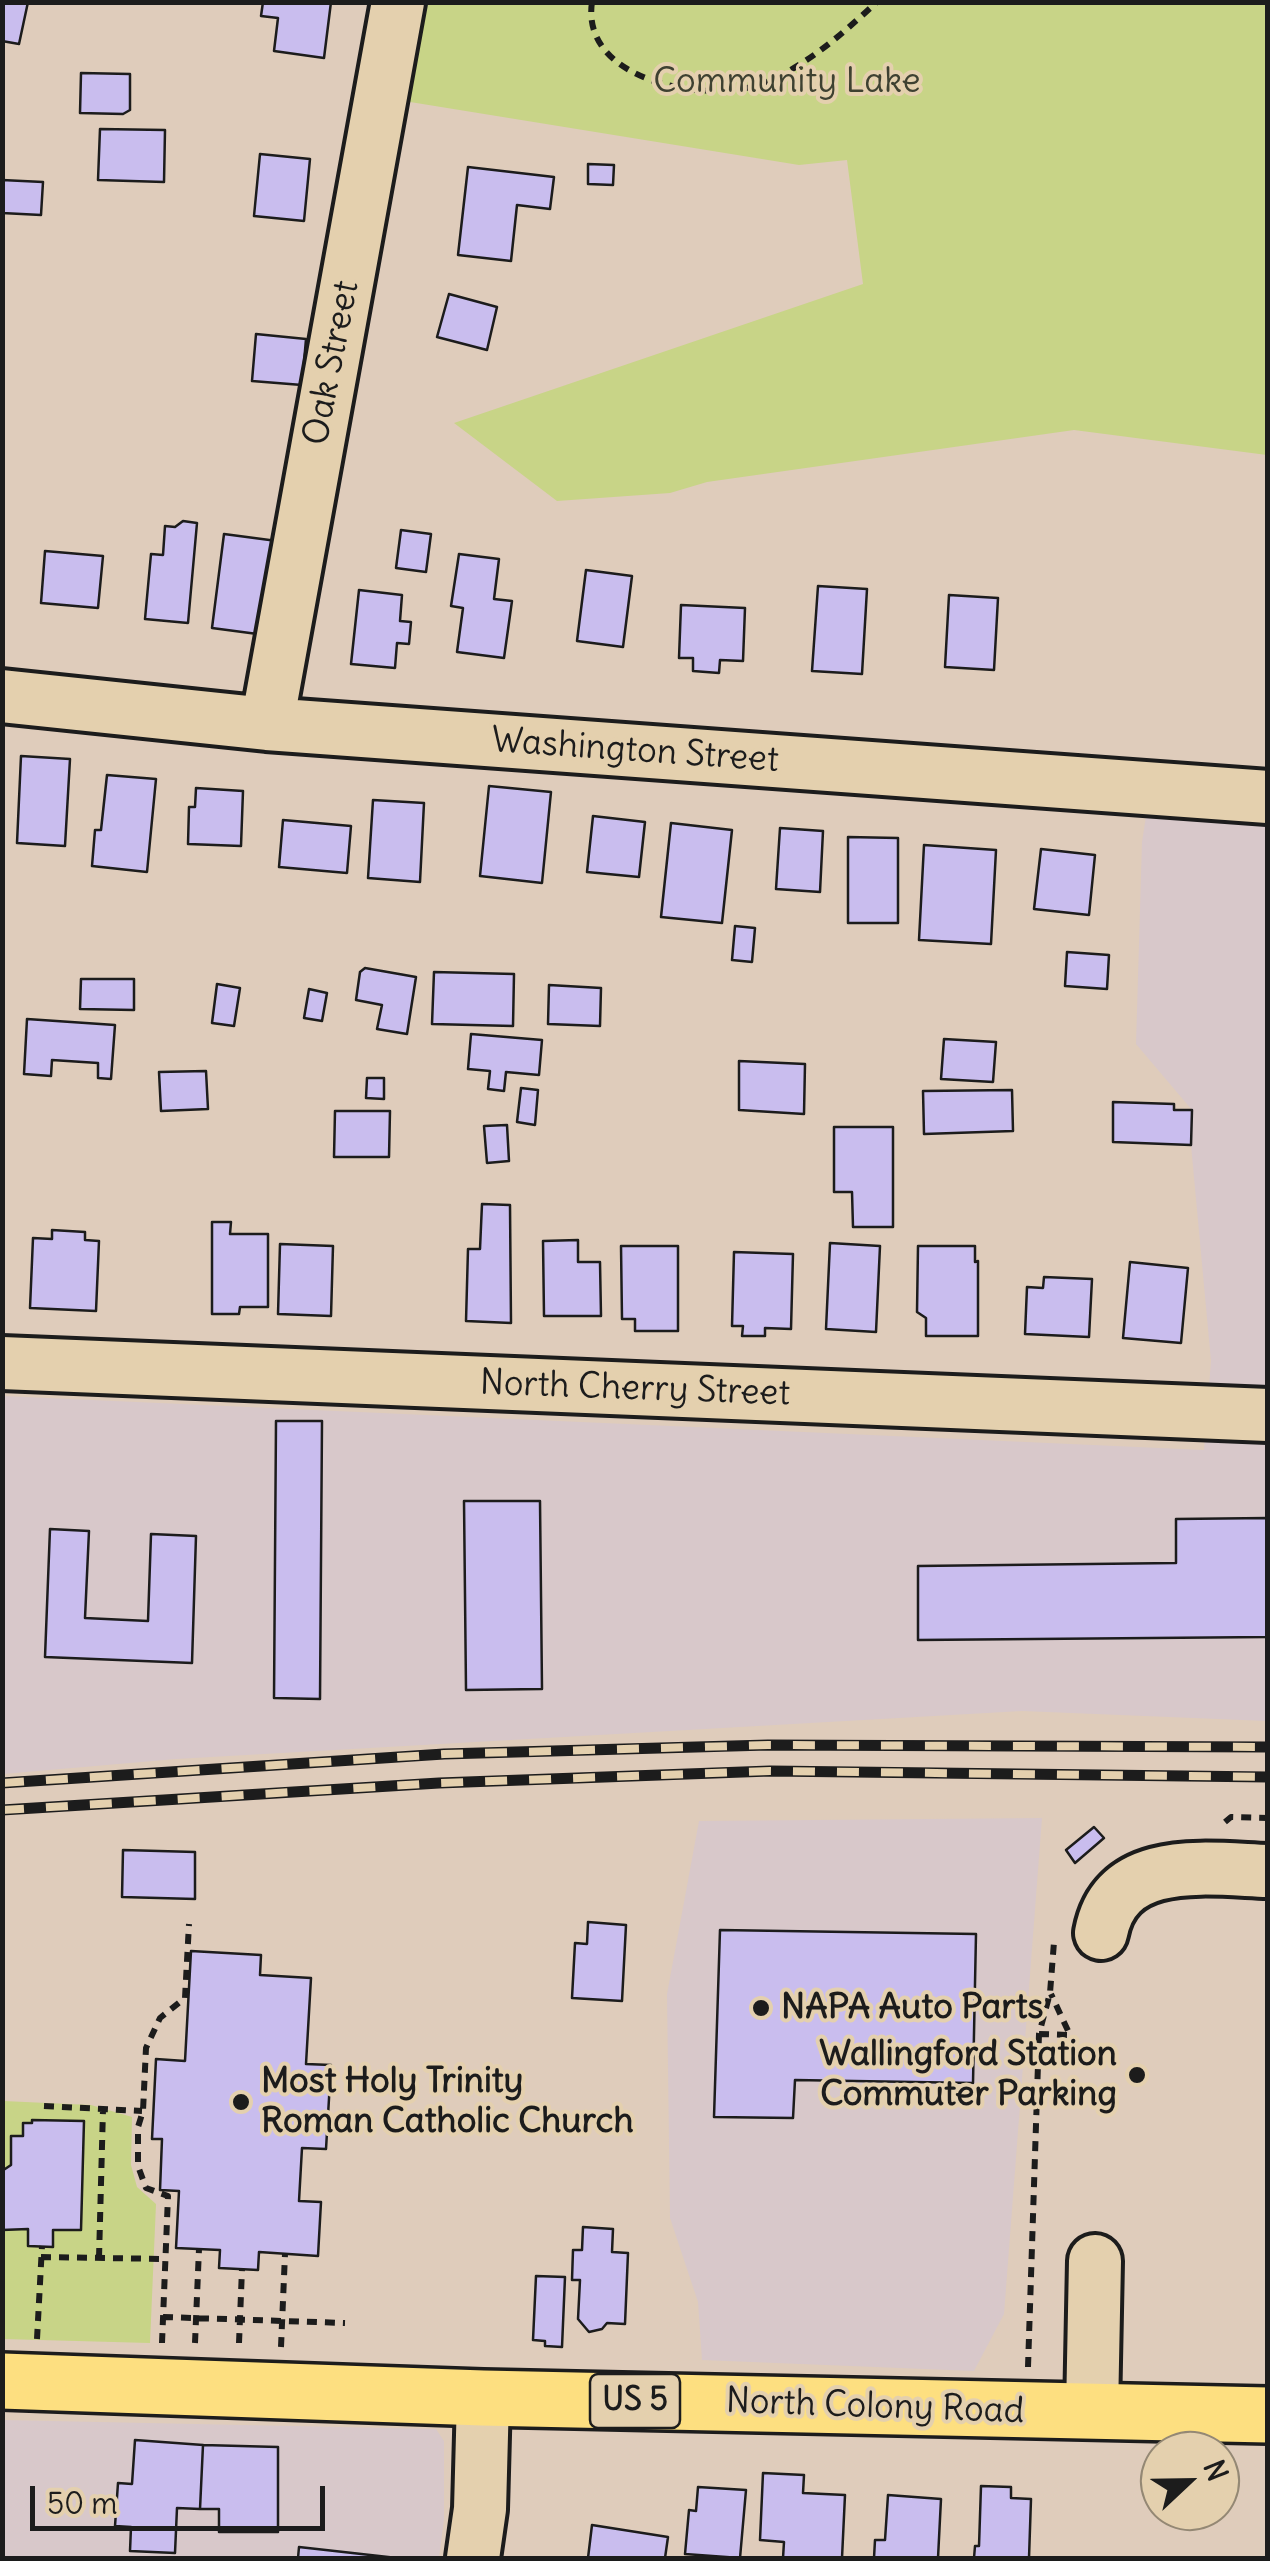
<!DOCTYPE html>
<style>
body{margin:0}
#map{position:relative;width:1270px;height:2561px;overflow:hidden;background:#dfccbb;font-family:Delius,sans-serif}
canvas{display:block}
.frame{position:absolute;inset:0;border:5px solid #1c1c1c;pointer-events:none}
.north{position:absolute;left:1140px;top:2431px;width:100px;height:100px;box-sizing:border-box;background:#e4d0ae;border:2px solid #948874;border-radius:50%;rotate:68deg;font-size:28px;font-weight:700;line-height:40px;text-align:center;color:#1c1c1c}
.north::after{content:'';display:block;margin:auto;width:35px;height:45px;background:#1c1c1c;clip-path:polygon(50% 0,100% 100%,50% 72%,0 100%)}
.scale{position:absolute;left:30px;top:2486px;width:295px;height:45px;box-sizing:border-box;border:5px solid #1c1c1c;border-top:0;padding-left:12px;font-size:30px;line-height:35px;white-space:nowrap;color:#1c1c1c;-webkit-text-stroke:8px #e4d0ae;paint-order:stroke}
</style>
<div id="map">
<canvas width="1270" height="2561"></canvas>
<div class="frame"></div>
<div class="north">N</div>
<div class="scale">50 m</div>
</div>
<script>
const g = document.querySelector('canvas').getContext('2d');
g.lineJoin = 'round';
function fill(path, color) { g.fillStyle = color; g.fill(path, 'evenodd'); }
function stroke(path, color, width, dash) { g.strokeStyle = color; g.lineWidth = width; g.lineCap = dash ? 'butt' : 'round'; g.setLineDash(dash || []); g.stroke(path); }
function drawText(font, color, halo, rows, align = 'center') {
  g.font = font + ' Delius,sans-serif'; g.lineWidth = 8; g.setLineDash([]); g.textBaseline = 'middle'; g.strokeStyle = halo; g.fillStyle = color; for (const [text, x, y, turn = 0] of rows) {
    g.save(); g.translate(x, y); g.rotate((+turn || 0) * Math.PI / 180); g.textAlign = isNaN(turn) ? turn : align; if (halo) g.strokeText(text, 0, 0); g.fillText(text, 0, 0); g.restore();
  }
}
const built = new Path2D(`
 M1147,810L1267,821V1721L1022,1711L176,1759L3,1774V1396L1204,1450L1211,1361L1191,1145L1192,1110L1136,1044L1142,842Z
 M1042,1818L1004,2314L974,2371L702,2360L698,2302L670,2218L667,1994L699,1821Z
 M3,2420L436,2429L444,2441V2519L439,2558H3Z`);
const green = new Path2D(`
 M422,3H1267V455L1074,430L707,482L670,493L557,501L454,423L863,284L847,160L799,165L404,101Z
 M3,2101L91,2105L132,2117L131,2165L137,2187L156,2204L150,2343L3,2339Z`);
const building = new Path2D(`
 M2,2H28L19,44L2,41Z
 M263,2H331L324,58L274,51L278,18L261,16Z
 M81,73L130,74V110L123,114L80,113Z
 M100,129L165,130L164,182L98,180Z
 M260,154L310,159L304,221L254,216Z
 M588,164L614,165L613,185L588,184Z
 M468,167L554,177L550,209L517,205L511,261L458,255Z
 M2,180L43,182L41,215L2,213Z
 M449,294L497,307L487,350L437,337Z
 M256,334L306,339L302,385L252,381Z
 M183,521L197,523L188,623L145,619L151,554L163,555L165,526L175,527Z
 M401,530L431,534L426,572L396,568Z
 M224,534L277,541L265,635L212,628Z
 M45,551L103,556L98,608L41,603Z
 M459,554L499,559L494,599L512,601L504,658L457,652L463,608L451,606Z
 M586,570L632,576L623,647L577,641Z
 M818,586L867,589L862,674L812,671Z
 M359,590L402,595L400,621L411,622L409,644L397,643L395,668L351,664Z
 M949,595L998,598L994,670L945,667Z
 M681,605L745,608L743,661L720,660L719,673L693,671V658H679Z
 M21,756L70,759L65,846L17,843Z
 M107,775L156,779L147,872L92,866L95,830H101Z
 M489,786L551,792L542,883L480,876Z
 M196,788L243,791L241,846L188,844L189,807H195Z
 M373,800L424,803L420,882L368,878Z
 M593,816L645,822L639,877L587,872Z
 M283,820L351,826L347,873L279,867Z
 M671,823L732,830L722,923L661,917Z
 M780,828L823,831L820,892L776,889Z
 M848,837L898,838V923H848Z
 M924,845L996,850L991,944L919,940Z
 M1041,849L1095,855L1089,915L1034,909Z
 M735,926L755,928L752,962L732,960Z
 M1067,952L1109,955L1107,989L1065,986Z
 M365,968L416,977L407,1034L377,1029L382,1005L356,1000L360,972Z
 M434,972L514,974L513,1026L432,1024Z
 M81,979H134V1010L80,1009Z
 M217,984L240,988L234,1026L212,1023Z
 M549,985L601,988L600,1026L548,1024Z
 M309,989L327,993L322,1021L304,1018Z
 M27,1019L115,1025L111,1079L98,1078V1063L52,1060L51,1076L24,1074Z
 M471,1034L542,1040L539,1075L506,1072L504,1091L488,1089L490,1071L468,1069Z
 M944,1039L996,1042L993,1082L941,1079Z
 M739,1061L805,1064L804,1114L739,1110Z
 M206,1071L208,1109L161,1111L159,1072Z
 M367,1078H384V1099L366,1098Z
 M521,1088L538,1090L535,1125L517,1122Z
 M1012,1090L1013,1131L924,1134L923,1091Z
 M1113,1102L1174,1104V1110H1192L1191,1145L1113,1142Z
 M335,1111H390L389,1157H334Z
 M507,1125L509,1161L487,1163L484,1126Z
 M834,1127H893V1227H853L852,1192H834Z
 M482,1204L510,1205L511,1323L466,1321L468,1249H480Z
 M212,1222H231L230,1234H268V1307H240L239,1314H212Z
 M52,1230L85,1232V1240L99,1241L96,1311L30,1308L33,1238L52,1239Z
 M578,1240V1262H600L601,1316H544L543,1241Z
 M830,1243L880,1246L876,1332L826,1329Z
 M280,1244L333,1246L331,1316L278,1314Z
 M621,1246H678V1331H635V1319H622Z
 M918,1246H975V1262L978,1261V1336H926V1318L917,1312Z
 M734,1252L793,1254L791,1329L765,1328V1336H742L743,1326H732Z
 M1130,1262L1188,1268L1181,1343L1123,1338Z
 M1044,1277L1092,1279L1089,1337L1025,1334L1027,1287L1043,1288Z
 M276,1421H322L320,1699L274,1698Z
 M464,1501H540L542,1689L466,1690Z
 M1268,1518V1637L918,1640V1566L1176,1563V1519Z
 M50,1529L89,1531L85,1618L148,1621L151,1534L196,1536L192,1663L45,1657Z
 M1094,1827L1104,1838L1075,1863L1066,1850Z
 M123,1850L195,1852V1899L122,1897Z
 M588,1922L626,1925L622,2001L572,1998L575,1943L587,1944Z
 M720,1930L976,1934L973,2083L795,2080L793,2118L714,2117Z
 M191,1951L261,1955L260,1975L311,1978L306,2064L331,2065L326,2149L302,2148L299,2201L321,2202L318,2256L259,2252L258,2270L219,2268L220,2250L176,2248L179,2191L160,2190L162,2139H152L156,2059L185,2061Z
 M32,2120L84,2121L81,2230H53V2247L28,2246V2229L2,2230V2171L11,2165V2136H23V2123H32Z
 M583,2227L613,2229L612,2252L628,2253L625,2324L607,2323L602,2329L589,2332L578,2319L580,2280H572L573,2250H582Z
 M536,2276L565,2277L562,2347L545,2346V2341L533,2340Z
 M135,2440L203,2445L200,2509L177,2508L175,2553L130,2551L131,2527L115,2526L118,2483L132,2484Z
 M203,2445L278,2447V2532H219V2509H200Z
 M763,2473L804,2475L803,2493L845,2495L842,2558H783L784,2542L760,2540Z
 M981,2486L1011,2487V2498L1031,2499L1029,2558H974L975,2546H979Z
 M698,2487L746,2490L740,2558L685,2554L689,2510L696,2511Z
 M888,2495L941,2499L938,2558H874L875,2540H885Z
 M592,2525L668,2537L665,2558H588Z
 M299,2547L397,2558H298Z`);
const path = new Path2D(`
 M592,2C580,82 709,105 764,83C808,65 843,33 877,2
 M1225,1822L1231,1817L1268,1818
 M1039,2034L1070,2035L1051,1994
 M44,2106L142,2111
 M41,2257L165,2259
 M99,2258L103,2109
 M163,2317L345,2323
 M37,2339L42,2246
 M162,2343L168,2196L146,2188L138,2166V2127L143,2111L146,2048L160,2018L185,1998L189,1924
 M195,2343L199,2249
 M239,2343L242,2269
 M281,2347L285,2254
 M1028,2367L1039,2034L1050,1993L1054,1942`);
const minor = new Path2D(`
 M2,696L267,724L1268,797
 M267,724L398,2
 M2,1363L1268,1415
 M1101,1933C1116,1854 1207,1869 1268,1871
 M1092,2412L1095,2261
 M473,2558L480,2509L483,2398`);
const major = new Path2D(`
 M2,2381L483,2398L1268,2415`);
const rail = new Path2D(`
 M2,1783L444,1754L768,1745L1268,1747
 M2,1810L439,1783L770,1771L1268,1777`);
const markers = [
 [761,2008,10,"#1c1c1c"],
 [1137,2075,10,"#1c1c1c"],
 [241,2102,10,"#1c1c1c"]
];
const shields = [
 [635,2401,90]
];
const shieldNames = [
 ["US 5",635,2401]
];
const parkNames = [
 ["Community Lake",787,82]
];
const streetNames = [
 ["Oak Street",332,363,-79],
 ["Washington Street",635,751,4],
 ["North Cherry Street",635,1389,2],
 ["North Colony Road",875,2407,2]
];
const poiNames = [
 ["NAPA Auto Parts",781,2008],
 ["Wallingford Station",1117,2055,"right"],
 ["Commuter Parking",1117,2095,"right"],
 ["Most Holy Trinity",261,2082],
 ["Roman Catholic Church",261,2122]
];
fill(built, '#d8c8ca');
fill(green, '#c8d487');
fill(building, '#c9bdee');
stroke(building, '#1c1c1c', 2.5);
stroke(minor, '#1c1c1c', 60);
stroke(major, '#1c1c1c', 62);
stroke(path, '#1c1c1c', 6, [10, 8]);
stroke(minor, '#e4d0ae', 52);
stroke(major, '#fddf80', 55);
stroke(rail, '#1c1c1c', 11);
stroke(rail, '#e4d0ae', 8, [22]);
for (const [x, y, r, color] of markers) { const dot = new Path2D(); dot.arc(x, y, r, 0, 2 * Math.PI); g.fillStyle = color; g.fill(dot); stroke(dot, '#e4d0ae', 4); }
for (const [x, y, w] of shields) { const box = new Path2D(); box.roundRect(x - w / 2, y - 27, w, 54, 8); g.fillStyle = '#e4d0ae'; g.fill(box); stroke(box, '#1c1c1c', 2.5); }
drawText('bold 32px', '#1c1c1c', null, shieldNames);
drawText('35px', '#3e4131', '#e4d0ae', parkNames);
drawText('35px', '#1c1c1c', '#e4d0ae', streetNames);
drawText('bold 35px', '#1c1c1c', '#e4d0ae', poiNames, 'left');
</script>
